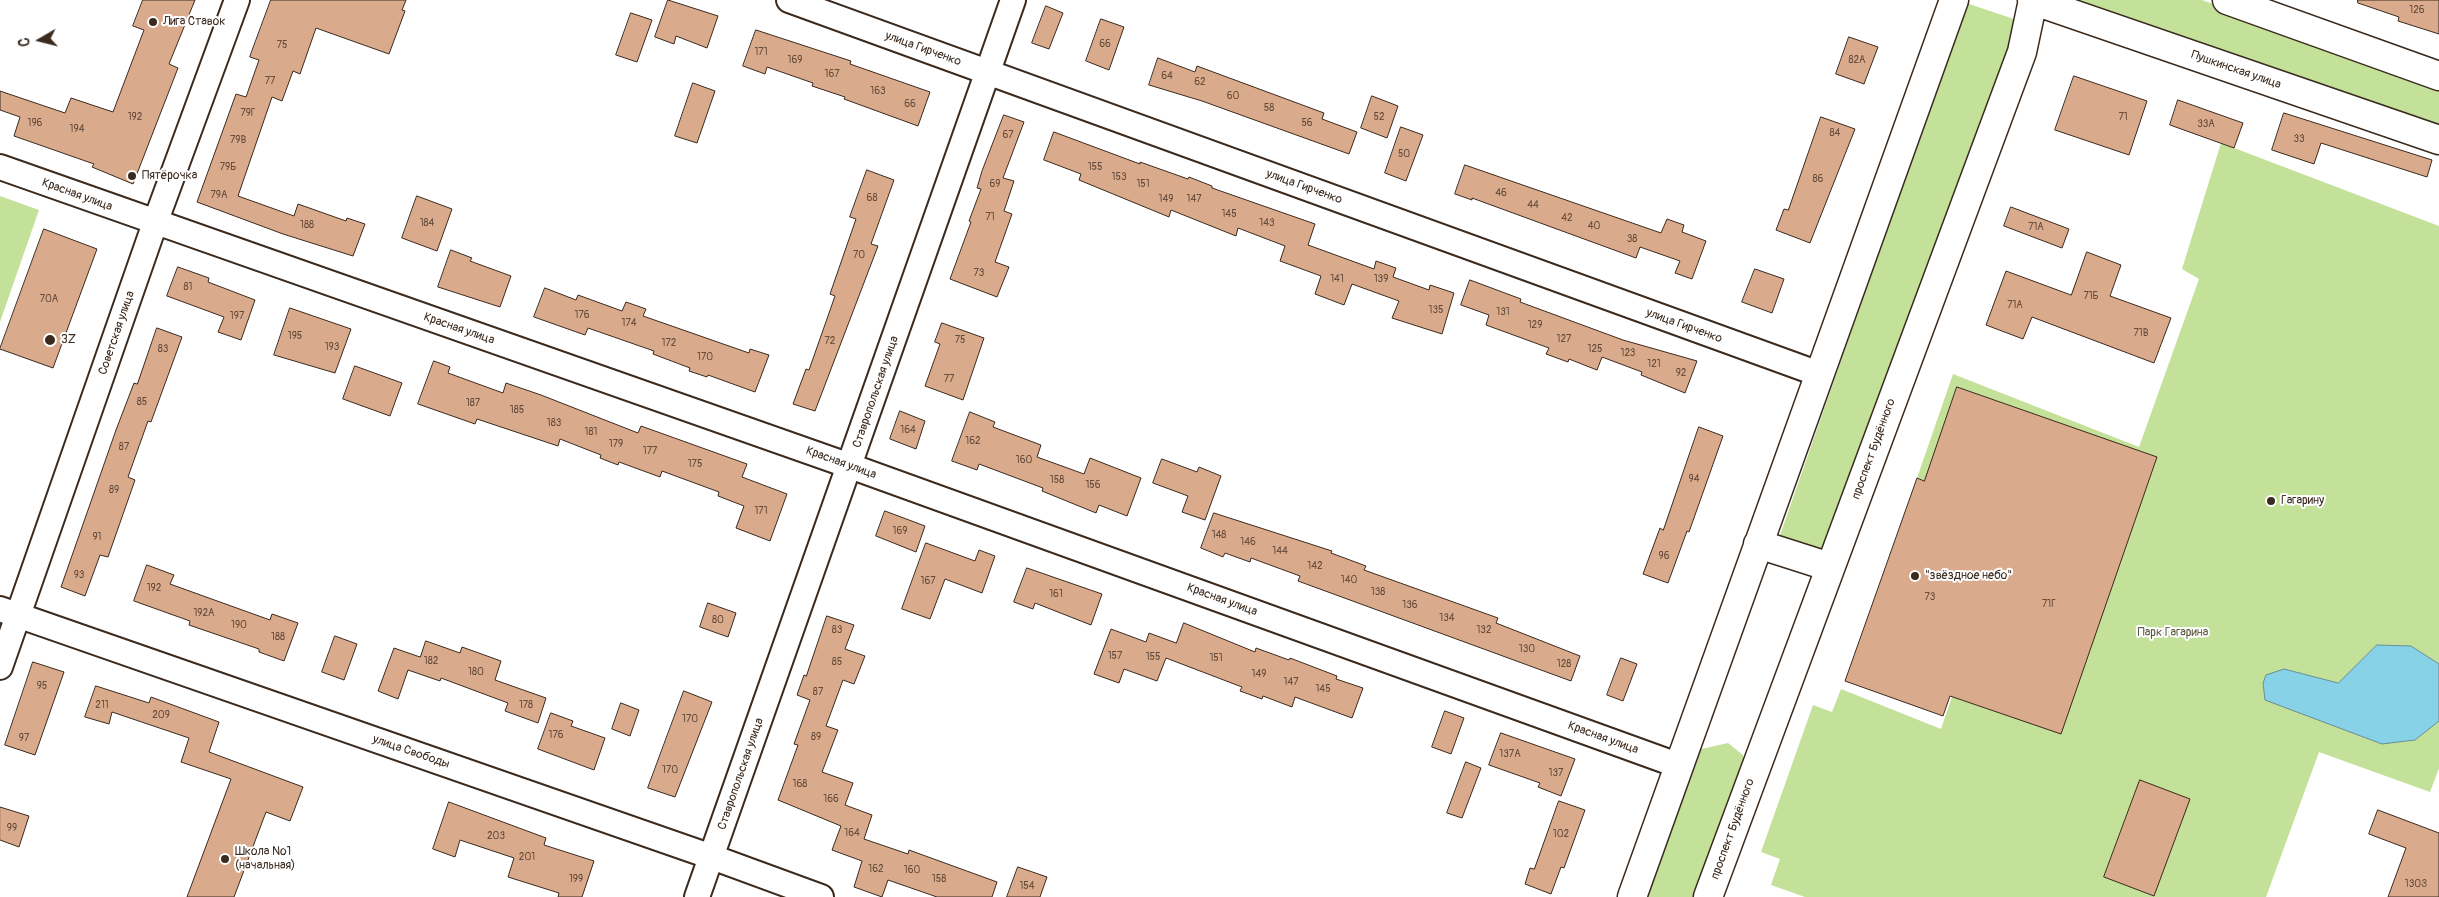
<!DOCTYPE html>
<meta charset="utf-8">
<style>
body{margin:0}
#map{position:relative;width:2439px;height:897px;overflow:hidden;background:#fff;font-family:Pangolin,sans-serif}
canvas{display:block}
.north{position:absolute;left:15px;top:15px;width:50px;height:50px;-webkit-text-stroke:4px #fff;paint-order:stroke;rotate:262deg;font-size:14px;font-weight:700;line-height:20px;text-align:center;color:#3b2a1e}
.north::after{content:'';display:block;margin:auto;width:18px;height:22px;background:#3b2a1e;clip-path:polygon(50% 0,100% 100%,50% 72%,0 100%)}
</style>
<div id="map">
<canvas width="2439" height="897"></canvas>
<div class="north">С</div>
</div>
<script>
const g = document.querySelector('canvas').getContext('2d');
g.lineJoin = 'round';
function fill(path, color) { g.fillStyle = color; g.fill(path, 'evenodd'); }
function stroke(path, color, width, dash) { g.strokeStyle = color; g.lineWidth = width; g.lineCap = dash ? 'butt' : 'round'; g.setLineDash(dash || []); g.stroke(path); }
function drawText(font, color, halo, rows, align = 'center') {
  g.font = font + ' Pangolin,sans-serif'; g.lineWidth = 4; g.setLineDash([]); g.textBaseline = 'middle'; g.strokeStyle = halo; g.fillStyle = color; for (const [text, x, y, turn = 0] of rows) {
    g.save(); g.translate(x, y); g.rotate((+turn || 0) * Math.PI / 180); g.textAlign = isNaN(turn) ? turn : align; if (halo) g.strokeText(text, 0, 0); g.fillText(text, 0, 0); g.restore();
  }
}
const green = new Path2D(`
 M2072,0H2202L2439,84V125Z
 M1966,3L2020,21L1822,552L1779,538Z
 M2221,143L2439,226V768L2430,792L2319,752L2266,897H1805L1771,885L1780,859L1761,852L1813,705L1832,712L1841,689L1941,729L2014,513L1917,478L1953,374L2139,447L2199,279L2182,269Z
 M0,196L39,210L0,322Z
 M1728,743L1743,755L1744,774L1697,897H1644L1697,750Z`);
const water = new Path2D(`
 M2377,645L2411,646L2439,664V721L2415,740L2382,744L2265,700L2263,683L2266,675L2284,669L2338,683Z`);
const building = new Path2D(`
 M143,0H195L169,64L178,68L133,184L92,167L94,164L14,136L20,117L0,110V91L65,113L71,98L113,112L144,30L133,26Z
 M271,0H406L402,10L405,11L389,54L316,28L300,74L293,71L282,101L272,97L238,196L294,216L298,204L346,221L347,218L365,224L353,256L283,234L197,202L236,94L246,97L259,60L250,57Z
 M668,0L718,16L707,48L676,36L674,44L655,37Z
 M2358,0H2439V34L2398,21L2399,17L2358,3Z
 M1046,6L1063,13L1049,49L1032,43Z
 M631,13L652,20L637,62L616,55Z
 M1101,19L1124,27L1109,70L1086,61Z
 M756,30L851,61L850,64L930,92L918,126L844,99L845,97L812,86L813,83L767,67L765,74L743,66Z
 M1849,37L1878,47L1864,84L1836,74Z
 M1158,58L1195,72L1197,66L1324,113L1322,119L1357,132L1349,154L1202,101L1149,85Z
 M2074,76L2147,101L2129,155L2055,130Z
 M693,83L715,91L697,143L675,136Z
 M1372,96L1398,106L1387,138L1361,128Z
 M2178,100L2243,123L2234,148L2170,125Z
 M2284,113L2432,160L2427,177L2321,143L2314,164L2272,150Z
 M1004,115L1024,122L1003,178L1014,181L1004,211L1012,214L995,262L1009,267L997,297L950,279L971,222L969,221L981,189L977,188L982,171Z
 M1821,117L1855,129L1810,243L1776,230L1784,209L1788,210Z
 M1401,127L1423,135L1406,181L1385,173Z
 M1054,132L1140,164V162L1188,179L1189,177L1212,186V188L1315,224L1308,245L1374,269L1376,261L1396,268L1393,277L1429,290L1430,285L1454,293L1442,334L1392,318L1399,301L1352,284L1344,305L1315,294L1321,276L1280,261L1285,246L1238,228L1236,236L1171,210L1169,217L1079,180L1081,174L1044,160Z
 M1465,165L1661,233L1667,219L1684,225L1682,232L1706,241L1692,279L1675,273L1680,261L1640,247L1636,258L1472,198V200L1455,194Z
 M867,170L894,180L871,244L878,246L815,411L793,404L806,369L809,370L835,296L830,294L856,219L850,217Z
 M417,196L452,209L437,251L402,238Z
 M2011,207L2069,229L2062,248L2004,226Z
 M44,229L97,249L53,368L0,349Z
 M451,250L472,258L470,261L511,276L500,307L438,287Z
 M2087,252L2121,265L2110,296L2171,318L2154,363L2032,317L2023,339L1986,325L2006,271L2071,295Z
 M178,267L209,278L208,282L255,300L241,340L218,332L224,317L167,296Z
 M1755,269L1784,279L1772,313L1742,302Z
 M1470,280L1521,299L1520,302L1623,340L1697,361L1685,393L1641,375L1642,372L1602,357L1597,370L1569,359L1568,362L1546,354L1549,348L1486,325L1489,315L1461,305Z
 M545,288L576,300L578,295L622,311L626,302L646,309L643,316L749,353L750,349L769,355L755,392L708,375L707,377L689,371L690,368L653,354L654,351L588,328L585,335L534,317Z
 M290,308L351,329L335,373L274,355Z
 M942,323L984,338L963,400L925,386L940,344L935,342Z
 M157,328L182,337L151,422L148,421L128,477L135,480L108,557L100,555L85,596L61,587L116,430L134,383L137,384Z
 M434,361L450,367L448,373L503,393L506,383L541,395L638,433L641,426L747,464L742,477L787,494L770,541L736,528L744,506L718,496L719,492L662,471L660,477L619,462L618,465L600,458L601,455L560,439L558,446L477,419L475,424L418,404Z
 M355,366L402,383L390,416L343,399Z
 M1957,387L2157,457L2061,734L1950,696L1943,716L1845,681L1917,478L1924,481Z
 M900,411L925,421L916,449L890,439Z
 M970,412L995,422L993,427L1041,445L1037,457L1084,474L1090,458L1141,478L1127,516L1099,505L1096,513L1042,491L1043,488L979,464L977,470L952,461Z
 M1699,427L1723,436L1689,532L1687,531L1668,583L1643,574L1660,528L1663,530Z
 M1162,459L1197,472L1199,467L1221,476L1205,520L1182,512L1188,496L1153,483Z
 M885,511L925,526L916,552L876,536Z
 M1214,513L1332,551L1331,553L1366,566L1364,570L1498,618L1496,623L1580,656L1571,681L1298,581L1300,576L1251,558L1250,562L1225,553L1223,557L1201,548Z
 M926,543L975,561L979,550L995,556L982,593L945,579L930,619L902,609Z
 M147,565L174,575L170,584L270,620L272,614L298,623L284,661L259,652V649L189,625L190,621L134,601Z
 M1027,568L1102,594L1091,625L1035,603L1033,609L1014,602Z
 M708,603L736,613L728,637L700,627Z
 M827,616L854,625L845,649L865,656L854,684L843,680L826,726L838,730L822,772L853,783L845,805L872,815L864,839L908,854L909,850L997,882L992,897H937L888,880L882,897L854,887L862,861L832,850L841,826L778,800L798,745L794,744L810,700L797,695L804,675L806,676Z
 M1184,623L1255,652L1256,648L1289,660L1290,658L1337,676L1336,679L1363,688L1352,718L1295,697L1292,707L1263,696L1262,699L1240,691L1242,687L1166,658L1157,681L1124,669L1119,683L1094,674L1111,629L1146,642L1149,633L1176,643Z
 M335,636L357,644L344,680L322,672Z
 M426,641L460,653L462,647L501,661L495,680L546,698L538,723L505,711L508,703L441,678L440,681L408,670L398,699L378,691L394,648L420,657Z
 M1621,658L1637,664L1623,701L1607,695Z
 M33,662L64,672L35,755L5,745Z
 M96,686L149,703L151,697L219,722L209,752L303,787L290,821L266,812L234,897H187L231,779L181,762L189,738L112,712L109,724L85,717Z
 M684,691L712,702L675,797L648,788Z
 M621,703L639,710L630,736L612,729Z
 M1445,711L1464,718L1451,754L1432,747Z
 M551,713L573,721L571,726L605,738L594,770L538,749Z
 M1501,733L1575,759L1561,796L1538,787L1540,783L1489,765Z
 M1466,762L1481,768L1462,818L1447,813Z
 M2140,780L2190,799L2154,896L2104,877Z
 M1559,801L1585,810L1564,868L1561,867L1551,894L1525,884L1530,868L1534,869Z
 M449,802L546,838L544,845L594,861L582,897H558L559,893L508,877L514,858L460,840L455,857L433,849Z
 M0,807L29,816L19,847L0,840Z
 M2378,810L2439,833V897H2388L2406,848L2369,834Z
 M1018,867L1047,877L1040,897H1007Z`);
const minor = new Path2D(`
 M789,0L1819,374
 M0,167L850,466L1680,766
 M0,609L712,857L821,897
 M0,667L155,223L237,0
 M697,897L1013,0`);
const major = new Path2D(`
 M2032,0L2439,140
 M2227,0L2439,76
 M1758,544L1830,567
 M1632,897L1954,0
 M1708,897L2022,52L2033,0`);
const markers = [
 [153,22,5,"#3b2a1e"],
 [132,176,5,"#3b2a1e"],
 [50,340,6,"#3b2a1e"],
 [2271,501,5,"#3b2a1e"],
 [1915,576,5,"#3b2a1e"],
 [225,859,5,"#3b2a1e"]
];
const numberNames = [
 ["126",2417,10],
 ["66",1105,44],
 ["75",282,45],
 ["171",761,52],
 ["169",795,60],
 ["82А",1857,60],
 ["167",832,74],
 ["64",1167,76],
 ["77",270,81],
 ["62",1200,82],
 ["163",878,91],
 ["60",1233,96],
 ["66",910,104],
 ["58",1269,108],
 ["79Г",248,113],
 ["192",135,117],
 ["52",1379,117],
 ["71",2123,117],
 ["196",35,123],
 ["56",1307,123],
 ["33А",2206,124],
 ["194",77,129],
 ["84",1835,133],
 ["67",1008,135],
 ["33",2299,139],
 ["79В",238,140],
 ["50",1404,154],
 ["79Б",228,167],
 ["155",1095,167],
 ["153",1119,177],
 ["86",1818,179],
 ["69",995,184],
 ["151",1143,184],
 ["46",1501,193],
 ["79А",219,195],
 ["68",872,198],
 ["149",1166,199],
 ["147",1194,199],
 ["44",1533,205],
 ["145",1229,214],
 ["71",990,217],
 ["42",1567,218],
 ["184",427,223],
 ["143",1267,223],
 ["188",307,225],
 ["40",1594,226],
 ["71А",2036,227],
 ["38",1632,239],
 ["70",859,255],
 ["73",979,273],
 ["141",1337,279],
 ["139",1381,279],
 ["81",188,287],
 ["71Б",2091,296],
 ["70А",49,299],
 ["71А",2015,305],
 ["135",1436,310],
 ["131",1503,312],
 ["176",582,315],
 ["197",237,316],
 ["174",629,323],
 ["129",1535,325],
 ["71В",2141,333],
 ["195",295,336],
 ["127",1564,339],
 ["75",960,340],
 ["72",830,341],
 ["172",669,343],
 ["193",332,347],
 ["83",163,349],
 ["125",1595,349],
 ["123",1628,353],
 ["170",705,357],
 ["121",1654,364],
 ["92",1681,373],
 ["77",949,379],
 ["85",142,402],
 ["187",473,403],
 ["185",517,410],
 ["183",554,423],
 ["164",908,430],
 ["181",591,432],
 ["162",973,441],
 ["179",616,444],
 ["87",124,447],
 ["177",650,451],
 ["160",1024,460],
 ["175",695,464],
 ["94",1694,479],
 ["158",1057,480],
 ["156",1093,485],
 ["89",114,490],
 ["171",761,511],
 ["169",900,531],
 ["148",1219,535],
 ["91",97,537],
 ["146",1248,542],
 ["144",1280,551],
 ["96",1664,556],
 ["142",1315,566],
 ["93",79,575],
 ["140",1349,580],
 ["167",928,581],
 ["192",154,588],
 ["138",1378,592],
 ["161",1056,594],
 ["73",1930,597],
 ["71Г",2049,604],
 ["136",1410,605],
 ["192А",204,613],
 ["134",1447,618],
 ["80",718,620],
 ["190",239,625],
 ["83",837,630],
 ["132",1484,630],
 ["188",278,637],
 ["130",1527,649],
 ["157",1115,656],
 ["155",1153,657],
 ["151",1216,658],
 ["182",431,661],
 ["85",837,662],
 ["128",1564,664],
 ["180",476,672],
 ["149",1259,674],
 ["147",1291,682],
 ["95",42,686],
 ["145",1323,689],
 ["87",818,692],
 ["211",102,705],
 ["178",526,705],
 ["209",161,715],
 ["170",690,719],
 ["176",556,735],
 ["89",816,737],
 ["97",24,738],
 ["137А",1510,754],
 ["170",670,770],
 ["137",1556,773],
 ["168",800,784],
 ["166",831,799],
 ["99",12,828],
 ["164",852,833],
 ["102",1561,834],
 ["203",496,836],
 ["201",527,857],
 ["162",876,869],
 ["160",912,870],
 ["199",576,879],
 ["158",939,879],
 ["130З",2416,884],
 ["154",1027,886]
];
const poiNames = [
 ["Лига Ставок",163,22],
 ["Пятёрочка",142,176],
 ["3Z",61,340],
 ["Гагарину",2281,501],
 ["\"звёздное небо\"",1925,576],
 ["Школа №1",235,852],
 ["(начальная)",235,866]
];
const streetNames = [
 ["улица Гирченко",923,49,20],
 ["Пушкинская улица",2236,70,19],
 ["улица Гирченко",1304,187,20],
 ["Красная улица",77,195,20],
 ["улица Гирченко",1684,326,20],
 ["Красная улица",459,329,19],
 ["Советская улица",117,333,-71],
 ["Ставропольская улица",876,392,-71],
 ["проспект Будённого",1874,449,-70],
 ["Красная улица",841,463,20],
 ["Красная улица",1222,600,20],
 ["Красная улица",1603,738,20],
 ["улица Свободы",411,752,19],
 ["Ставропольская улица",741,774,-71],
 ["проспект Будённого",1733,829,-70]
];
const parkNames = [
 ["Парк Гагарина",2173,633]
];
fill(green, '#c3e199');
fill(water, '#87d2e7');
stroke(water, '#698f97', 1);
fill(building, '#daaa8c');
stroke(building, '#3b2a1e', 1);
stroke(minor, '#3b2a1e', 28);
stroke(major, '#3b2a1e', 31);
stroke(minor, '#fff', 24);
stroke(major, '#fff', 28);
for (const [x, y, r, color] of markers) { const dot = new Path2D(); dot.arc(x, y, r, 0, 2 * Math.PI); g.fillStyle = color; g.fill(dot); stroke(dot, '#fff', 2); }
drawText('10px', '#634a3a', null, numberNames);
drawText('12px', '#3b2a1e', '#fff', poiNames, 'left');
drawText('12px', '#3b2a1e', '#fff', streetNames);
drawText('12px', '#5d583d', '#fff', parkNames);
</script>
